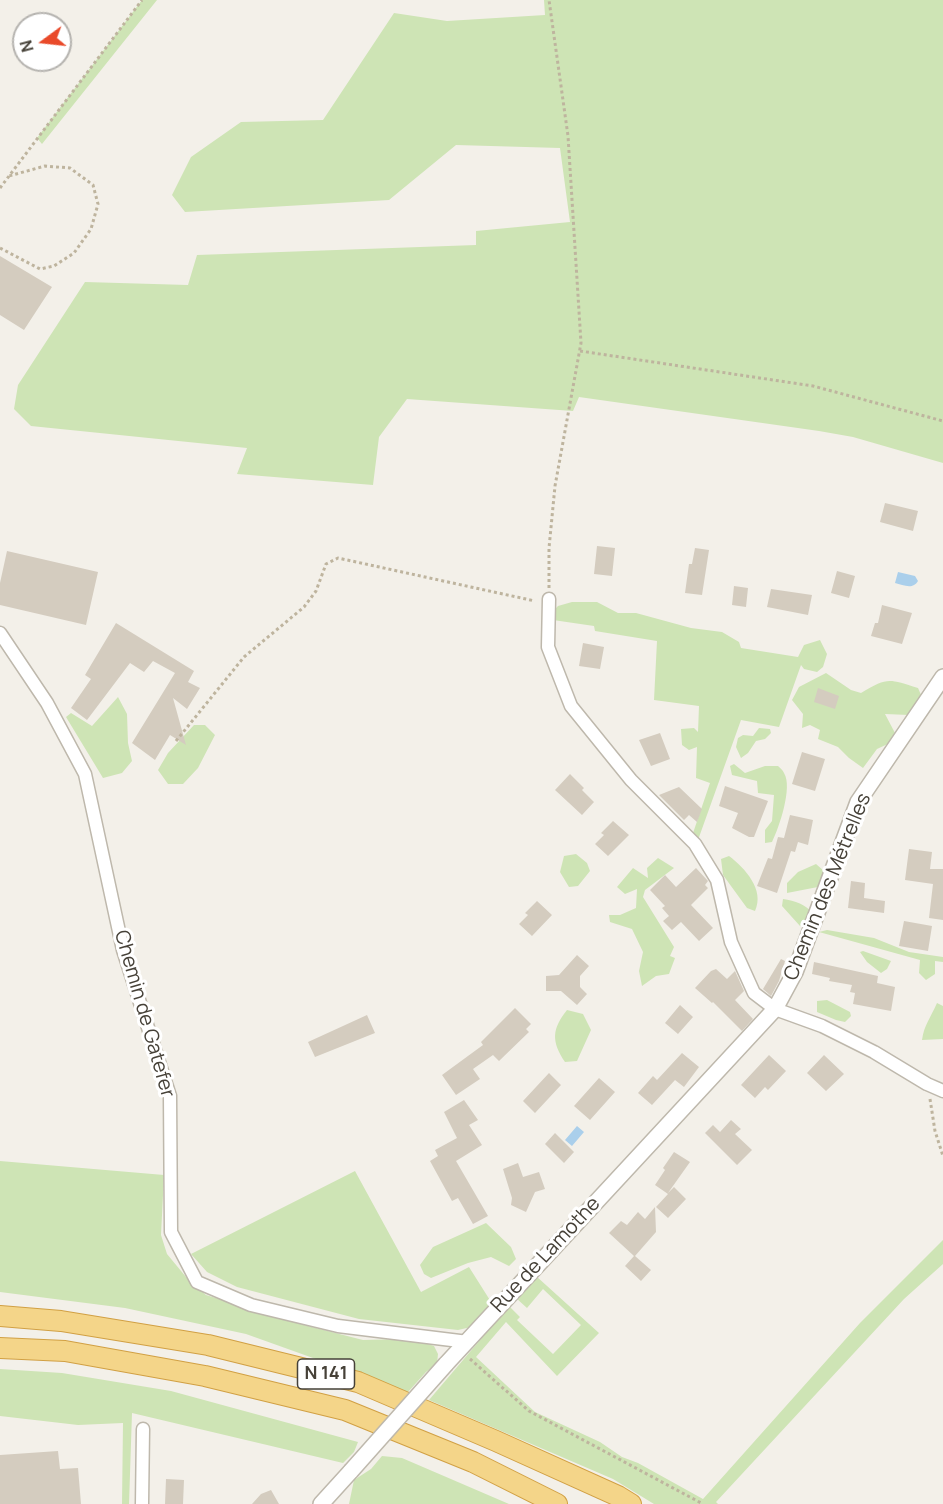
<!DOCTYPE html>
<meta charset="utf-8">
<style>
body{margin:0}
#map{position:relative;width:943px;height:1504px;overflow:hidden;background:#f3f0e9;font-family:Manrope,sans-serif}
canvas{display:block}
.north{position:absolute;left:12px;top:12px;width:60px;height:60px;box-sizing:border-box;background:#fff;border:2px solid #b5b3af;border-radius:50%;rotate:255deg;font-size:16px;font-weight:700;line-height:24px;text-align:center;color:#464138}
.north::after{content:'';display:block;margin:auto;width:21px;height:27px;background:#e94a2a;clip-path:polygon(50% 0,100% 100%,50% 72%,0 100%)}
</style>
<div id="map">
<canvas width="943" height="1504"></canvas>
<div class="north">N</div>
</div>
<script>
const g = document.querySelector('canvas').getContext('2d');
g.lineJoin = 'round';
function fill(path, color) { g.fillStyle = color; g.fill(path, 'evenodd'); }
function stroke(path, color, width, dash) { g.strokeStyle = color; g.lineWidth = width; g.lineCap = dash ? 'butt' : 'round'; g.setLineDash(dash || []); g.stroke(path); }
function drawText(font, color, halo, rows, align = 'center') {
  g.font = font + ' Manrope,sans-serif'; g.lineWidth = 6; g.setLineDash([]); g.textBaseline = 'middle'; g.strokeStyle = halo; g.fillStyle = color; for (const [text, x, y, turn = 0] of rows) {
    g.save(); g.translate(x, y); g.rotate((+turn || 0) * Math.PI / 180); g.textAlign = isNaN(turn) ? turn : align; if (halo) g.strokeText(text, 0, 0); g.fillText(text, 0, 0); g.restore();
  }
}
const green = new Path2D(`
 M142,0H157L42,144L37,138Z
 M544,0H943V463L853,437L819,431L579,397L573,411L407,399L379,437L373,485L237,474L247,448L31,426L14,409L18,385L85,282L188,285L197,255L476,245V231L570,222L560,148L456,145L389,200L185,212L172,195L191,157L241,122L323,120L394,13L447,21L545,15Z
 M572,602H597L618,613H636L691,628L722,632L739,642L741,648L798,657L804,645L820,640L827,654L823,667L817,672L804,669L801,665L779,727L741,720L698,840L692,836L710,783L696,778L697,747L689,750L682,745L681,729L694,728L698,732L699,706L654,700L657,641L595,631L594,626L553,620L552,612L558,606Z
 M826,673L851,690L861,693C888,677 888,679 918,688L922,697L909,715L885,714L895,733L892,742L877,749L863,768L849,758L838,747L818,739L820,730L810,725L802,728L803,714L792,700L799,687Z
 M118,697L127,714L128,743L132,761L122,773L103,778L66,717L71,713L92,726Z
 M194,725H205L215,735L198,768L183,784H168L158,770L168,753Z
 M759,728L770,729L771,733L765,739L756,741L748,753L741,758L736,747L738,738L743,735L753,736Z
 M734,764L745,773L765,766H778C780,768 783,770 784,773C793,787 779,828 772,842L765,843V830L772,821L774,795L758,793L757,781L732,775L730,766Z
 M576,854L587,863L590,871L578,886L569,887L560,872L564,856Z
 M729,856C745,868 765,890 755,911L747,908L723,875L721,859Z
 M658,858L674,868L645,890L643,897L674,947L670,956L675,958L669,974L656,976L642,986L639,971L643,952L632,929L610,922L609,915H620L636,908L637,889L625,894L617,887L633,868L648,878L647,868Z
 M816,864L824,871L823,886L787,893V883L798,872Z
 M783,899C795,901 806,904 813,914L809,924L800,926L782,906Z
 M827,930L874,938L909,952L943,957V962L935,961V974L926,980L919,973L920,960L819,932Z
 M863,951L891,961L887,969L881,973L867,962L860,952Z
 M827,1000L850,1012L851,1016L845,1022L836,1020L817,1012V1001Z
 M937,1003L943,1006V1039L922,1040C924,1025 931,1017 937,1003Z
 M567,1010L583,1014L591,1030L577,1061L565,1062C551,1041 552,1029 567,1010Z
 M0,1161L164,1175L161,1235L167,1254L186,1277L206,1295L304,1325L363,1340L402,1339L422,1342L434,1346L438,1354L437,1364L426,1372L408,1392L246,1334L125,1308L0,1292Z
 M355,1171L421,1292L469,1267L493,1305L471,1327L458,1330L359,1319L237,1287L207,1272L191,1254Z
 M486,1223L511,1247L516,1259L509,1266L491,1257L468,1263L431,1278L424,1274L420,1265L433,1247Z
 M943,1240V1264L904,1299L716,1502L718,1504H654L613,1479L429,1400L509,1306L520,1317L517,1320L553,1354L581,1325L543,1289L527,1308L516,1298L536,1276L599,1333L557,1376L506,1322L476,1357L535,1412L600,1442L622,1457L638,1463L703,1499L860,1323Z
 M0,1369L62,1373L171,1391L358,1442L354,1452L343,1463L132,1413L129,1504H122L123,1423L78,1425L0,1416Z
 M382,1456L402,1458L509,1504H349L354,1480L371,1469Z`);
const water = new Path2D(`
 M898,572L915,576L918,581C913,590 903,585 895,583Z
 M577,1126L584,1132L572,1146L565,1140Z`);
const building = new Path2D(`
 M0,256L52,287L24,330L0,315Z
 M885,503L918,511L913,531L880,522Z
 M597,546L615,548L612,576L594,574Z
 M695,548L709,550L702,595L685,593L689,564H692Z
 M7,551L98,572L86,625L0,605V583Z
 M837,571L855,576L849,598L831,593Z
 M734,586L748,588L746,607L732,605Z
 M771,589L812,595L808,615L767,607Z
 M882,605L912,613L902,644L871,636L875,623H878Z
 M116,623L194,671L188,682L200,688L187,709L173,698L186,745L170,735L155,760L132,743L175,673L153,661L144,672L130,663L87,720L71,708L91,679L85,675Z
 M583,643L604,647L600,669L579,666Z
 M818,688L839,696L835,709L814,702Z
 M660,733L670,759L651,766L639,740Z
 M802,752L825,759L815,791L792,784Z
 M570,774L584,788L582,790L594,802L582,815L555,790Z
 M725,786L768,801L754,837H749L732,828L738,813L719,806Z
 M679,787L702,809L697,822L689,815L684,820L659,795Z
 M790,815L813,820L808,845L798,842L795,852L791,851L777,893L757,886L768,858L772,859L778,837L784,838Z
 M613,821L629,835L608,856L595,844L604,835L601,833Z
 M909,849L932,852L930,869H943V920L929,918L933,884L905,880Z
 M696,868L708,881L705,885L708,888L691,905L713,928L699,941L681,922L672,930L663,921L669,916L662,908L665,906L650,890L665,875L676,887Z
 M851,881L865,883L864,898L885,901L884,913L848,908Z
 M537,901L552,915L532,936L519,924L528,915L525,913Z
 M904,921L932,926L928,951L899,946Z
 M577,955L589,966L580,976V987L587,994L577,1005L561,991H546V976L559,975Z
 M781,959L785,961L779,981L771,996L763,989Z
 M814,962L878,976L877,983L895,987L891,1011L853,1004L855,993L850,992L852,985L829,981L830,978L812,974Z
 M716,969L727,979L735,971L744,991L735,1000L753,1019L742,1031L713,1002L712,1003L695,988L711,971Z
 M680,1005L693,1017L678,1034L665,1023Z
 M515,1008L531,1024L526,1029L529,1032L499,1061L493,1055L473,1069L480,1079L456,1095L442,1075L483,1045L481,1042Z
 M367,1015L375,1033L315,1057L308,1042Z
 M682,1053L699,1067L684,1087L675,1080L652,1105L638,1093L653,1076L657,1080Z
 M769,1055L786,1071L768,1090L765,1087L755,1098L741,1085Z
 M824,1055L844,1074L826,1091L807,1073Z
 M549,1073L561,1085L535,1113L523,1101Z
 M599,1078L615,1092L590,1120L574,1106Z
 M464,1100L478,1120L469,1125L482,1145L456,1161L488,1216L473,1224L458,1198L452,1201L430,1161L438,1156L435,1150L457,1138L444,1112Z
 M731,1120L741,1129L735,1134L752,1150L737,1165L705,1133L713,1125L720,1132Z
 M555,1133L574,1152L564,1163L545,1144Z
 M674,1152L690,1162L668,1193L674,1187L686,1199L668,1218L656,1207L668,1194L655,1185L665,1170L663,1168Z
 M518,1163L523,1177L539,1172L545,1189L535,1192L526,1212L511,1205L512,1198L503,1169Z
 M655,1207L656,1232L635,1256L651,1270L641,1281L625,1266L634,1256L609,1233L621,1221L627,1225L638,1212L645,1219Z
 M58,1451L60,1469L78,1468L81,1504H0V1455Z
 M166,1479L184,1480L183,1504H165Z
 M271,1490L279,1504H252L261,1494Z`);
const path = new Path2D(`
 M0,188L142,0
 M0,248L40,269L54,266L74,253L91,229L98,204L93,185L70,168L45,166L9,176
 M580,351L813,386L943,421
 M549,588V548L555,486L581,343L568,136L549,0
 M176,741L244,657L304,607L316,591L326,564L338,558L535,601
 M930,1099L935,1131L943,1156
 M470,1359L529,1411L703,1504`);
const minor = new Path2D(`
 M549,599L548,647L571,706L631,780L695,844L717,880L731,942L754,993L775,1009L822,1026L874,1052L927,1084L943,1091
 M0,633L47,703L85,774L123,950L170,1096L171,1232L197,1282L251,1305L338,1326L468,1342
 M142,1504L143,1429`);
const tertiary = new Path2D(`
 M446,1364L775,1009L795,972L858,802L943,677
 M321,1504L351,1471`);
const trunk = new Path2D(`
 M0,1316L61,1321L208,1345L358,1382L496,1441L618,1496L631,1504
 M0,1348L65,1351L205,1376L345,1410L473,1462L557,1504`);
const tertiaryBridge = new Path2D(`
 M351,1471L446,1364`);
const shields = [
 [326,1374,57]
];
const shieldNames = [
 ["N 141",326,1374]
];
const streetNames = [
 ["Chemin des Métrelles",828,887,-68],
 ["Chemin de Gatefer",144,1014,74],
 ["Rue de Lamothe",546,1255,-47]
];
fill(green, '#cee4b5');
fill(water, '#aacfeb');
fill(building, '#d4ccbf');
stroke(minor, '#beb8ac', 15);
stroke(tertiary, '#beb8ac', 18);
stroke(trunk, '#d1a044', 22);
stroke(path, '#beb49e', 3, [3, 3]);
stroke(minor, '#fff', 12);
stroke(tertiary, '#fff', 15);
stroke(trunk, '#f4d589', 20);
stroke(tertiaryBridge, '#beb8ac', 18, []);
stroke(tertiaryBridge, '#fff', 15);
for (const [x, y, w] of shields) { const box = new Path2D(); box.roundRect(x - w / 2, y - 15, w, 30, 4.5); g.fillStyle = '#fff'; g.fill(box); stroke(box, '#464138', 1.5); }
drawText('bold 18px', '#464138', null, shieldNames);
drawText('20px', '#464138', '#fff', streetNames);
</script>
